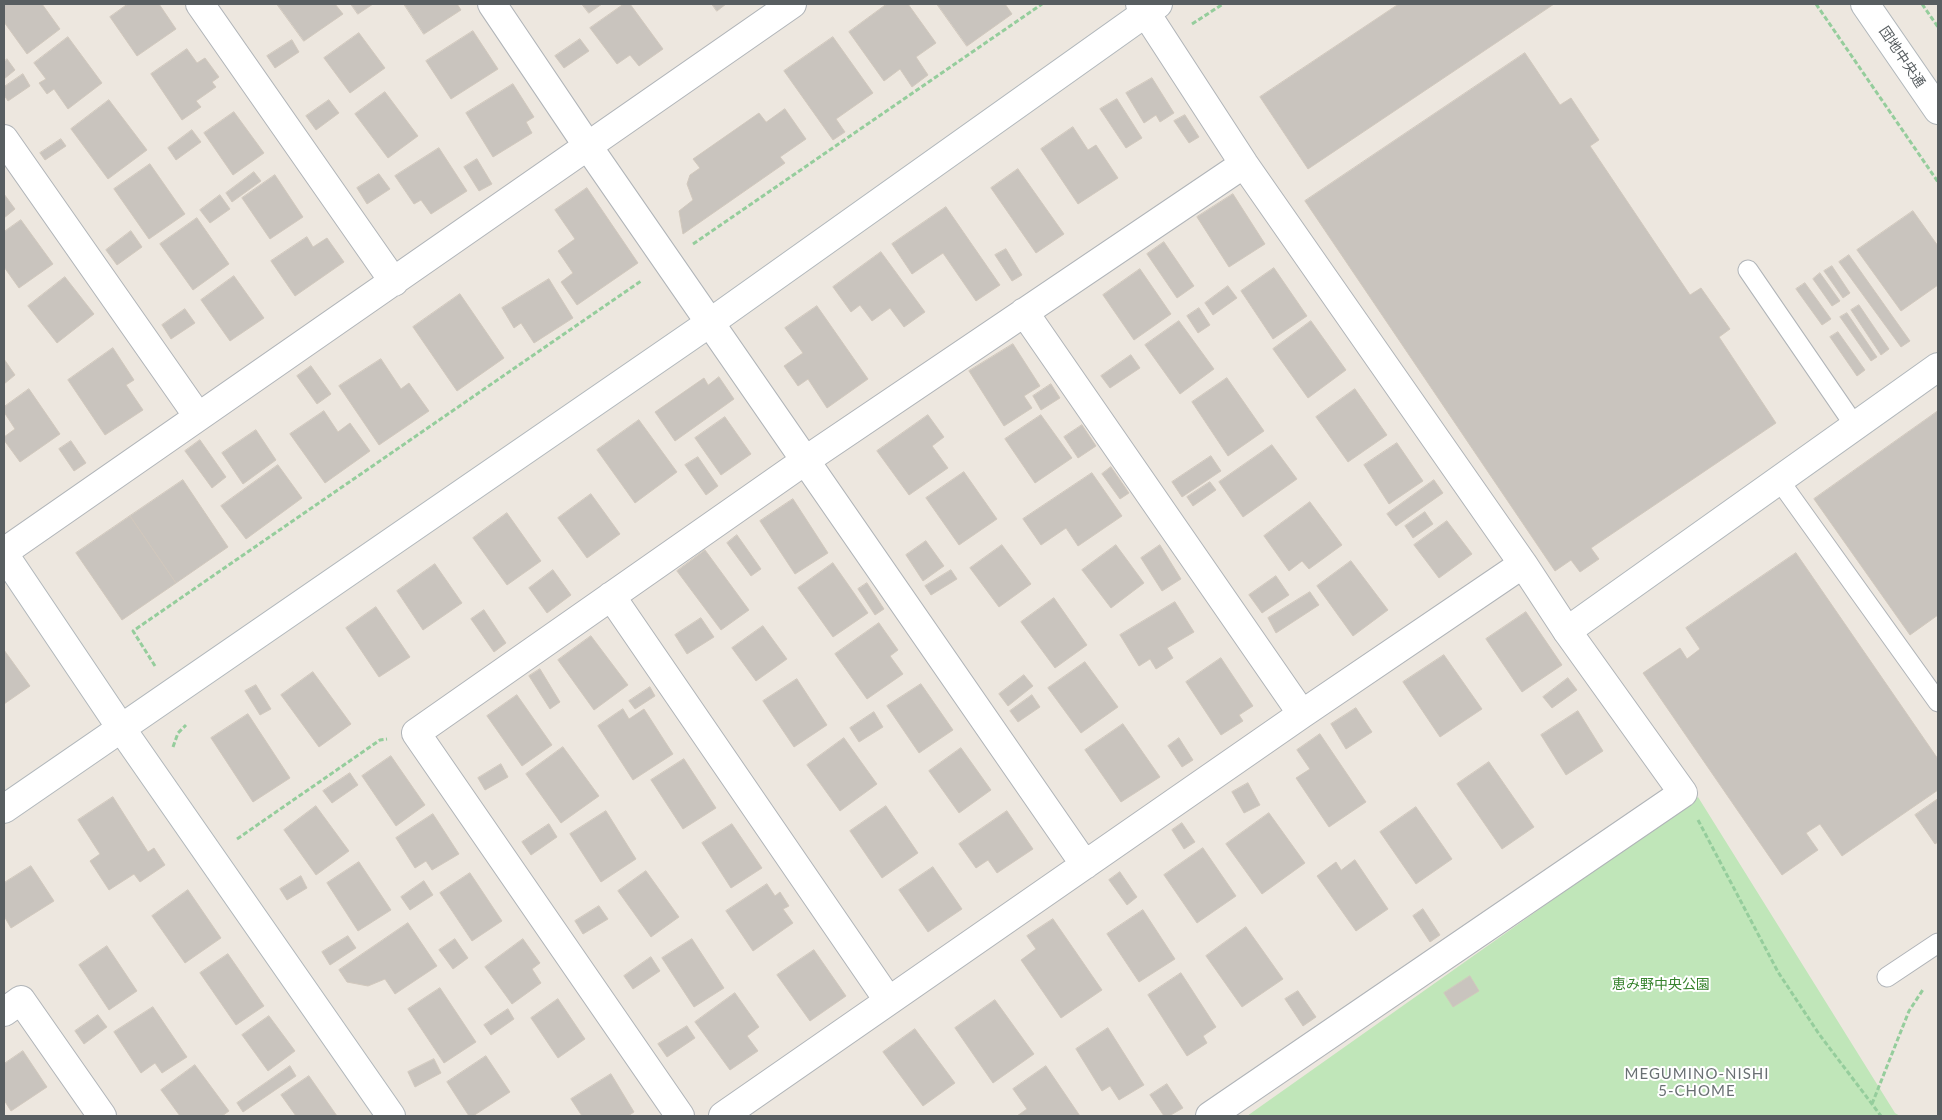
<!DOCTYPE html>
<meta charset="utf-8">
<style>
body{margin:0}
#map{position:relative;width:1942px;height:1120px;overflow:hidden;background:#ede7df;font-family:Lato,sans-serif}
canvas{display:block}
.frame{position:absolute;inset:0;border:5px solid #585e61;pointer-events:none}
</style>
<div id="map">
<canvas width="1942" height="1120"></canvas>
<div class="frame"></div>
</div>
<script>
const g = document.querySelector('canvas').getContext('2d');
g.lineJoin = 'round';
function fill(path, color) { g.fillStyle = color; g.fill(path, 'evenodd'); }
function stroke(path, color, width, dash) { g.strokeStyle = color; g.lineWidth = width; g.lineCap = dash ? 'butt' : 'round'; g.setLineDash(dash || []); g.stroke(path); }
function drawText(font, color, halo, rows, align = 'center') {
  g.font = font + ' Lato,"Noto Sans JP",sans-serif'; g.lineWidth = 4; g.setLineDash([]); g.textBaseline = 'middle'; g.strokeStyle = halo; g.fillStyle = color; for (const [text, x, y, turn = 0] of rows) {
    g.save(); g.translate(x, y); g.rotate((+turn || 0) * Math.PI / 180); g.textAlign = isNaN(turn) ? turn : align; if (halo) g.strokeText(text, 0, 0); g.fillText(text, 0, 0); g.restore();
  }
}
const green = new Path2D(`
 M1698,797L1895,1113L1900,1116H1247Z`);
const building = new Path2D(`
 M4,4H42L60,29L27,54L4,22Z
 M128,4H159L176,29L137,56L110,17Z
 M277,4H335L343,14L304,41Z
 M351,4H373L358,14Z
 M404,4H457L461,10L424,34Z
 M582,4H602L589,13Z
 M624,4H630L663,49L639,66L630,55L617,64L590,28Z
 M712,4H726L717,11Z
 M887,4H908L936,43L916,57L928,75L912,87L900,69L884,81L849,32Z
 M937,4H1005L1012,14L967,46Z
 M1399,4H1554L1308,169L1260,97Z
 M473,31L498,69L451,99L426,61Z
 M359,33L385,68L350,93L324,58Z
 M68,37L102,83L68,109L54,89L47,94L39,83L46,79L34,63Z
 M833,37L873,93L836,119L845,132L833,140L784,71Z
 M580,39L589,51L564,68L555,56Z
 M292,40L299,52L275,68L267,56Z
 M187,49L197,63L205,58L219,77L212,82L216,87L196,101L201,107L182,120L151,74Z
 M1525,53L1560,105L1571,98L1599,140L1590,146L1690,295L1701,288L1730,329L1719,337L1776,423L1591,548L1599,559L1580,572L1571,560L1555,571L1305,201Z
 M7,59L15,70L4,79V62Z
 M23,74L30,86L8,101L4,95V87Z
 M1152,78L1174,113L1160,122L1156,115L1144,123L1126,93Z
 M513,84L534,117L526,122L532,133L493,157L466,113Z
 M385,92L418,136L388,158L355,114Z
 M1117,99L1142,138L1126,148L1100,109Z
 M109,100L147,150L108,179L71,129Z
 M329,100L339,113L316,130L306,116Z
 M785,109L806,139L780,157L785,163L683,234L679,211L693,200L687,184L690,175L700,168L693,159L759,113L766,122Z
 M234,112L264,153L233,175L204,133Z
 M1185,115L1199,137L1189,143L1174,121Z
 M1073,127L1088,150L1096,145L1118,178L1078,204L1041,149Z
 M192,130L201,142L176,160L168,148Z
 M61,139L66,146L45,160L40,153Z
 M439,148L467,191L431,214L421,200L414,204L395,176Z
 M477,159L492,184L479,191L464,167Z
 M150,164L185,214L149,239L114,189Z
 M1018,169L1064,234L1036,253L991,188Z
 M254,172L261,181L232,202L226,193Z
 M379,174L390,189L367,204L357,188Z
 M275,175L303,217L270,239L242,198Z
 M587,188L638,263L577,305L561,282L573,273L558,251L575,239L555,210Z
 M4,194L15,209L4,218Z
 M1233,194L1265,244L1229,267L1197,217Z
 M220,195L230,209L210,223L200,210Z
 M946,207L1000,285L976,301L943,253L912,274L892,244Z
 M1913,211L1938,246V285L1901,311L1857,250Z
 M197,218L229,264L193,290L160,244Z
 M21,220L53,264L19,288L4,267V232Z
 M131,231L142,247L117,265L106,250Z
 M307,237L313,247L327,238L344,262L295,296L271,261Z
 M1164,242L1194,286L1177,298L1147,254Z
 M1006,249L1022,275L1012,281L995,255Z
 M881,252L925,312L904,327L890,308L872,321L860,305L851,312L833,287Z
 M1849,255L1910,341L1901,347L1839,262Z
 M1832,266L1850,293L1843,298L1824,271Z
 M1274,268L1307,316L1273,339L1241,291Z
 M1140,269L1171,314L1134,340L1103,295Z
 M1820,273L1840,301L1832,306L1813,279Z
 M234,276L264,318L230,341L201,300Z
 M65,277L94,314L57,343L28,306Z
 M549,279L573,318L534,343L521,323L514,328L502,308Z
 M1805,283L1831,319L1822,325L1796,289Z
 M1228,286L1237,298L1213,315L1205,303Z
 M460,294L504,358L457,391L413,327Z
 M1859,305L1889,349L1881,355L1851,310Z
 M817,306L868,379L827,408L808,379L798,386L784,366L803,353L785,328Z
 M1199,308L1210,325L1198,333L1187,316Z
 M185,309L195,323L171,339L162,325Z
 M1847,313L1877,357L1871,361L1840,317Z
 M1179,321L1214,369L1180,394L1145,345Z
 M1311,321L1346,370L1308,398L1273,349Z
 M1838,332L1865,370L1857,376L1830,337Z
 M1013,344L1040,386L1024,396L1032,408L1004,426L969,371Z
 M113,348L134,380L126,385L143,410L105,435L68,380Z
 M1131,355L1140,368L1110,388L1101,376Z
 M4,359L15,375L4,384Z
 M381,359L401,389L409,383L429,411L379,445L339,386Z
 M311,366L331,394L317,404L297,376Z
 M719,377L734,399L675,441L655,412L704,378L708,385Z
 M1227,378L1264,431L1228,456L1192,402Z
 M1051,384L1060,398L1041,410L1033,396Z
 M29,389L60,434L20,462L4,440V437L15,429L4,412V407Z
 M1355,389L1387,435L1348,462L1316,417Z
 M324,411L338,432L350,423L370,451L325,483L290,434Z
 M1938,411V615L1910,635L1814,499Z
 M928,415L944,437L932,446L948,468L909,495L877,451Z
 M1041,415L1072,458L1035,483L1005,439Z
 M725,417L751,454L721,475L695,438Z
 M639,420L677,472L635,503L597,450Z
 M1082,425L1096,446L1078,458L1064,437Z
 M256,430L276,460L243,484L222,453Z
 M200,440L226,477L212,488L185,451Z
 M71,441L86,463L74,471L59,449Z
 M1397,443L1423,481L1389,504L1364,465Z
 M1272,445L1297,479L1243,517L1219,482Z
 M1211,456L1221,471L1182,497L1172,482Z
 M698,457L718,486L706,495L685,465Z
 M278,465L302,498L246,539L221,506Z
 M1111,467L1129,493L1120,499L1102,474Z
 M964,472L997,519L959,545L926,498Z
 M1092,473L1122,516L1078,546L1066,528L1041,545L1023,519Z
 M183,480L228,547L176,583L130,516Z
 M1434,480L1443,493L1396,526L1387,514Z
 M1210,482L1216,490L1193,506L1187,497Z
 M591,494L620,534L587,558L558,518Z
 M793,499L828,553L795,574L760,521Z
 M1310,502L1342,545L1309,569L1302,561L1289,571L1264,536Z
 M1425,512L1433,524L1413,538L1405,526Z
 M507,513L541,561L507,585L473,538Z
 M130,516L176,583L122,620L76,553Z
 M1447,521L1472,554L1439,578L1414,545Z
 M737,535L761,569L751,576L727,543Z
 M926,541L944,566L923,581L906,555Z
 M1002,545L1031,584L999,607L970,568Z
 M1116,545L1144,583L1111,608L1082,570Z
 M1160,545L1181,579L1162,591L1141,558Z
 M705,550L749,610L721,630L677,571Z
 M1796,553L1938,759V790L1842,856L1820,824L1806,833L1818,850L1782,875L1643,673L1680,648L1687,659L1700,649L1686,628Z
 M1351,561L1388,610L1353,636L1317,586Z
 M833,563L868,613L833,637L798,588Z
 M435,564L462,603L423,630L397,591Z
 M553,570L571,595L547,613L529,588Z
 M951,570L957,579L931,595L925,586Z
 M1276,576L1289,595L1262,613L1249,595Z
 M867,583L884,609L875,615L858,589Z
 M1310,592L1319,605L1276,633L1268,618Z
 M1054,598L1087,645L1055,668L1021,622Z
 M1175,602L1194,632L1167,648L1173,658L1156,669L1150,659L1139,666L1120,635Z
 M376,607L410,657L379,677L346,628Z
 M484,610L506,643L494,652L471,619Z
 M1526,612L1562,665L1522,692L1486,639Z
 M701,618L714,637L687,654L675,635Z
 M879,623L898,650L890,656L903,674L867,699L835,654Z
 M763,626L787,659L756,681L732,648Z
 M591,636L628,685L594,710L558,660Z
 M4,650L30,686L4,704Z
 M1444,655L1482,709L1440,737L1403,682Z
 M1221,658L1253,706L1239,715L1243,721L1221,735L1186,682Z
 M1085,662L1118,707L1081,733L1048,688Z
 M540,669L560,702L550,709L529,676Z
 M313,672L351,724L319,747L281,695Z
 M1024,675L1033,686L1008,706L999,694Z
 M1568,678L1577,690L1552,708L1543,697Z
 M797,679L827,725L794,747L763,701Z
 M921,684L953,730L919,753L887,706Z
 M256,685L271,709L260,715L245,691Z
 M650,687L655,696L635,709L629,701Z
 M517,695L552,745L522,766L487,716Z
 M1032,695L1040,707L1018,722L1010,711Z
 M1356,708L1372,732L1346,749L1331,724Z
 M623,709L629,719L644,709L673,754L633,780L598,726Z
 M1578,711L1603,751L1566,775L1541,735Z
 M874,712L883,727L859,742L850,728Z
 M248,714L290,778L253,802L211,738Z
 M1123,724L1160,777L1121,802L1085,750Z
 M1320,734L1366,802L1329,827L1296,778L1310,769L1297,750Z
 M844,738L877,784L840,811L807,765Z
 M1179,738L1193,760L1182,767L1168,746Z
 M563,747L599,796L561,823L526,774Z
 M961,748L991,790L959,813L929,771Z
 M391,756L425,805L396,826L362,776Z
 M684,759L716,808L683,829L651,780Z
 M1489,762L1534,827L1502,849L1457,784Z
 M501,764L508,777L485,790L478,778Z
 M350,773L358,785L332,803L323,791Z
 M1248,783L1260,805L1244,813L1232,792Z
 M113,797L148,852L154,848L165,865L140,882L134,874L109,890L90,861L100,854L78,820Z
 M1938,799V842L1935,844L1915,815Z
 M316,806L349,851L316,875L284,830Z
 M886,806L918,853L882,878L850,831Z
 M1416,807L1452,859L1416,884L1380,832Z
 M606,811L636,859L601,882L570,834Z
 M1007,811L1033,849L997,873L988,860L976,868L959,844Z
 M1269,813L1305,863L1262,894L1226,844Z
 M433,814L459,854L432,870L426,861L415,868L396,838Z
 M1182,823L1195,842L1184,849L1172,830Z
 M549,824L557,837L531,855L522,842Z
 M732,824L762,868L731,888L702,843Z
 M1203,848L1236,896L1197,923L1164,875Z
 M1355,860L1388,909L1356,931L1317,876L1336,862L1341,870Z
 M359,862L391,910L358,931L327,883Z
 M31,866L54,901L11,928L4,916V883Z
 M933,867L962,909L928,932L899,890Z
 M646,871L679,917L651,937L618,891Z
 M1120,872L1137,897L1127,905L1109,880Z
 M470,873L502,921L472,941L440,893Z
 M301,876L307,888L287,900L280,889Z
 M424,881L433,895L410,910L401,897Z
 M767,884L775,896L780,892L789,906L783,909L793,923L753,951L726,911Z
 M188,890L221,938L185,963L152,916Z
 M599,906L608,919L583,934L575,921Z
 M1423,909L1440,935L1430,942L1413,916Z
 M1143,910L1175,959L1139,982L1107,934Z
 M1053,919L1102,990L1061,1018L1021,960L1036,949L1027,936Z
 M408,923L437,966L395,994L385,979L368,986L347,982L339,970Z
 M1246,927L1283,979L1242,1007L1206,956Z
 M348,936L356,948L330,965L322,952Z
 M455,939L468,958L453,969L439,950Z
 M523,939L540,963L532,969L541,983L512,1004L485,967Z
 M692,939L724,988L694,1007L662,958Z
 M107,946L137,991L109,1010L79,965Z
 M814,950L846,996L810,1021L777,975Z
 M228,954L264,1006L236,1025L200,973Z
 M651,957L660,971L633,989L624,976Z
 M1181,973L1216,1027L1203,1036L1207,1043L1187,1056L1148,995Z
 M1470,976L1479,991L1453,1007L1444,993Z
 M440,988L476,1042L444,1063L408,1009Z
 M1298,991L1316,1017L1303,1026L1285,999Z
 M735,993L759,1027L747,1036L758,1051L730,1070L695,1022Z
 M558,999L585,1039L558,1058L531,1018Z
 M995,1000L1034,1054L993,1083L955,1028Z
 M153,1007L187,1057L162,1073L155,1063L141,1073L114,1032Z
 M508,1009L514,1019L491,1035L484,1025Z
 M98,1015L107,1027L84,1044L75,1031Z
 M269,1016L295,1051L268,1071L242,1035Z
 M687,1026L695,1038L667,1057L658,1044Z
 M1108,1028L1144,1085L1119,1100L1110,1086L1102,1091L1076,1049Z
 M915,1029L955,1083L923,1106L883,1052Z
 M23,1051L47,1087L11,1111L4,1100V1064Z
 M486,1056L510,1092L473,1116H469L447,1082Z
 M434,1059L441,1073L415,1087L408,1072Z
 M195,1065L229,1111L222,1116H180L161,1090Z
 M290,1066L296,1076L243,1112L237,1103Z
 M1046,1066L1080,1116H1017L1027,1109L1013,1089Z
 M611,1074L634,1112L628,1116H582L571,1099Z
 M309,1076L337,1116H296L281,1095Z
 M1167,1084L1183,1108L1169,1116H1164L1150,1095Z`);
const path = new Path2D(`
 M1816,4L1938,182
 M1922,4L1938,27
 M1192,24L1223,4
 M693,244L1042,4
 M155,666L133,631L641,281
 M173,747L178,733L186,725
 M1698,820L1778,972L1819,1034L1881,1116
 M237,839L380,740L387,739
 M1872,1104L1909,1011L1924,988`);
const lane = new Path2D(`
 M1748,270L1855,426
 M1779,480L1938,702
 M1887,977L1938,943`);
const street = new Path2D(`
 M200,4L394,282
 M492,4L587,145L1085,865
 M1140,4L1244,164L1523,564L1567,631L1683,793L1210,1116
 M4,139L197,415
 M1024,312L1302,714
 M4,552L792,4
 M611,596L888,1000
 M4,1012L21,1000L102,1116
 M680,1116L416,733L806,460L1244,164
 M723,1116L1302,714L1523,564`);
const secondary = new Path2D(`
 M1865,4L1938,110
 M4,554L121,728L391,1116
 M1567,631L1938,367
 M4,809L711,322L1158,4`);
const streetNames = [
 ["団地中央通",1902,57,56]
];
const parkNames = [
 ["恵み野中央公園",1661,984]
];
const neighbourhoodNames = [
 ["MEGUMINO-NISHI",1697,1074],
 ["5-CHOME",1697,1091]
];
fill(green, '#c0e6b9');
fill(building, '#c9c4be');
stroke(building, '#d1c8bd', 1);
stroke(lane, '#b0b4b8', 21);
stroke(street, '#b0b4b8', 30);
stroke(secondary, '#b1b7bb', 30);
stroke(path, '#95cd9c', 3, [5, 2.5]);
stroke(lane, '#fff', 19);
stroke(street, '#fff', 28);
stroke(secondary, '#fff', 28);
drawText('14px', '#585e61', '#fff', streetNames);
drawText('14px', '#37832e', '#fff', parkNames);
g.letterSpacing = '1px';
drawText('15px', '#697073', '#fff', neighbourhoodNames);
g.letterSpacing = '0px';
</script>
